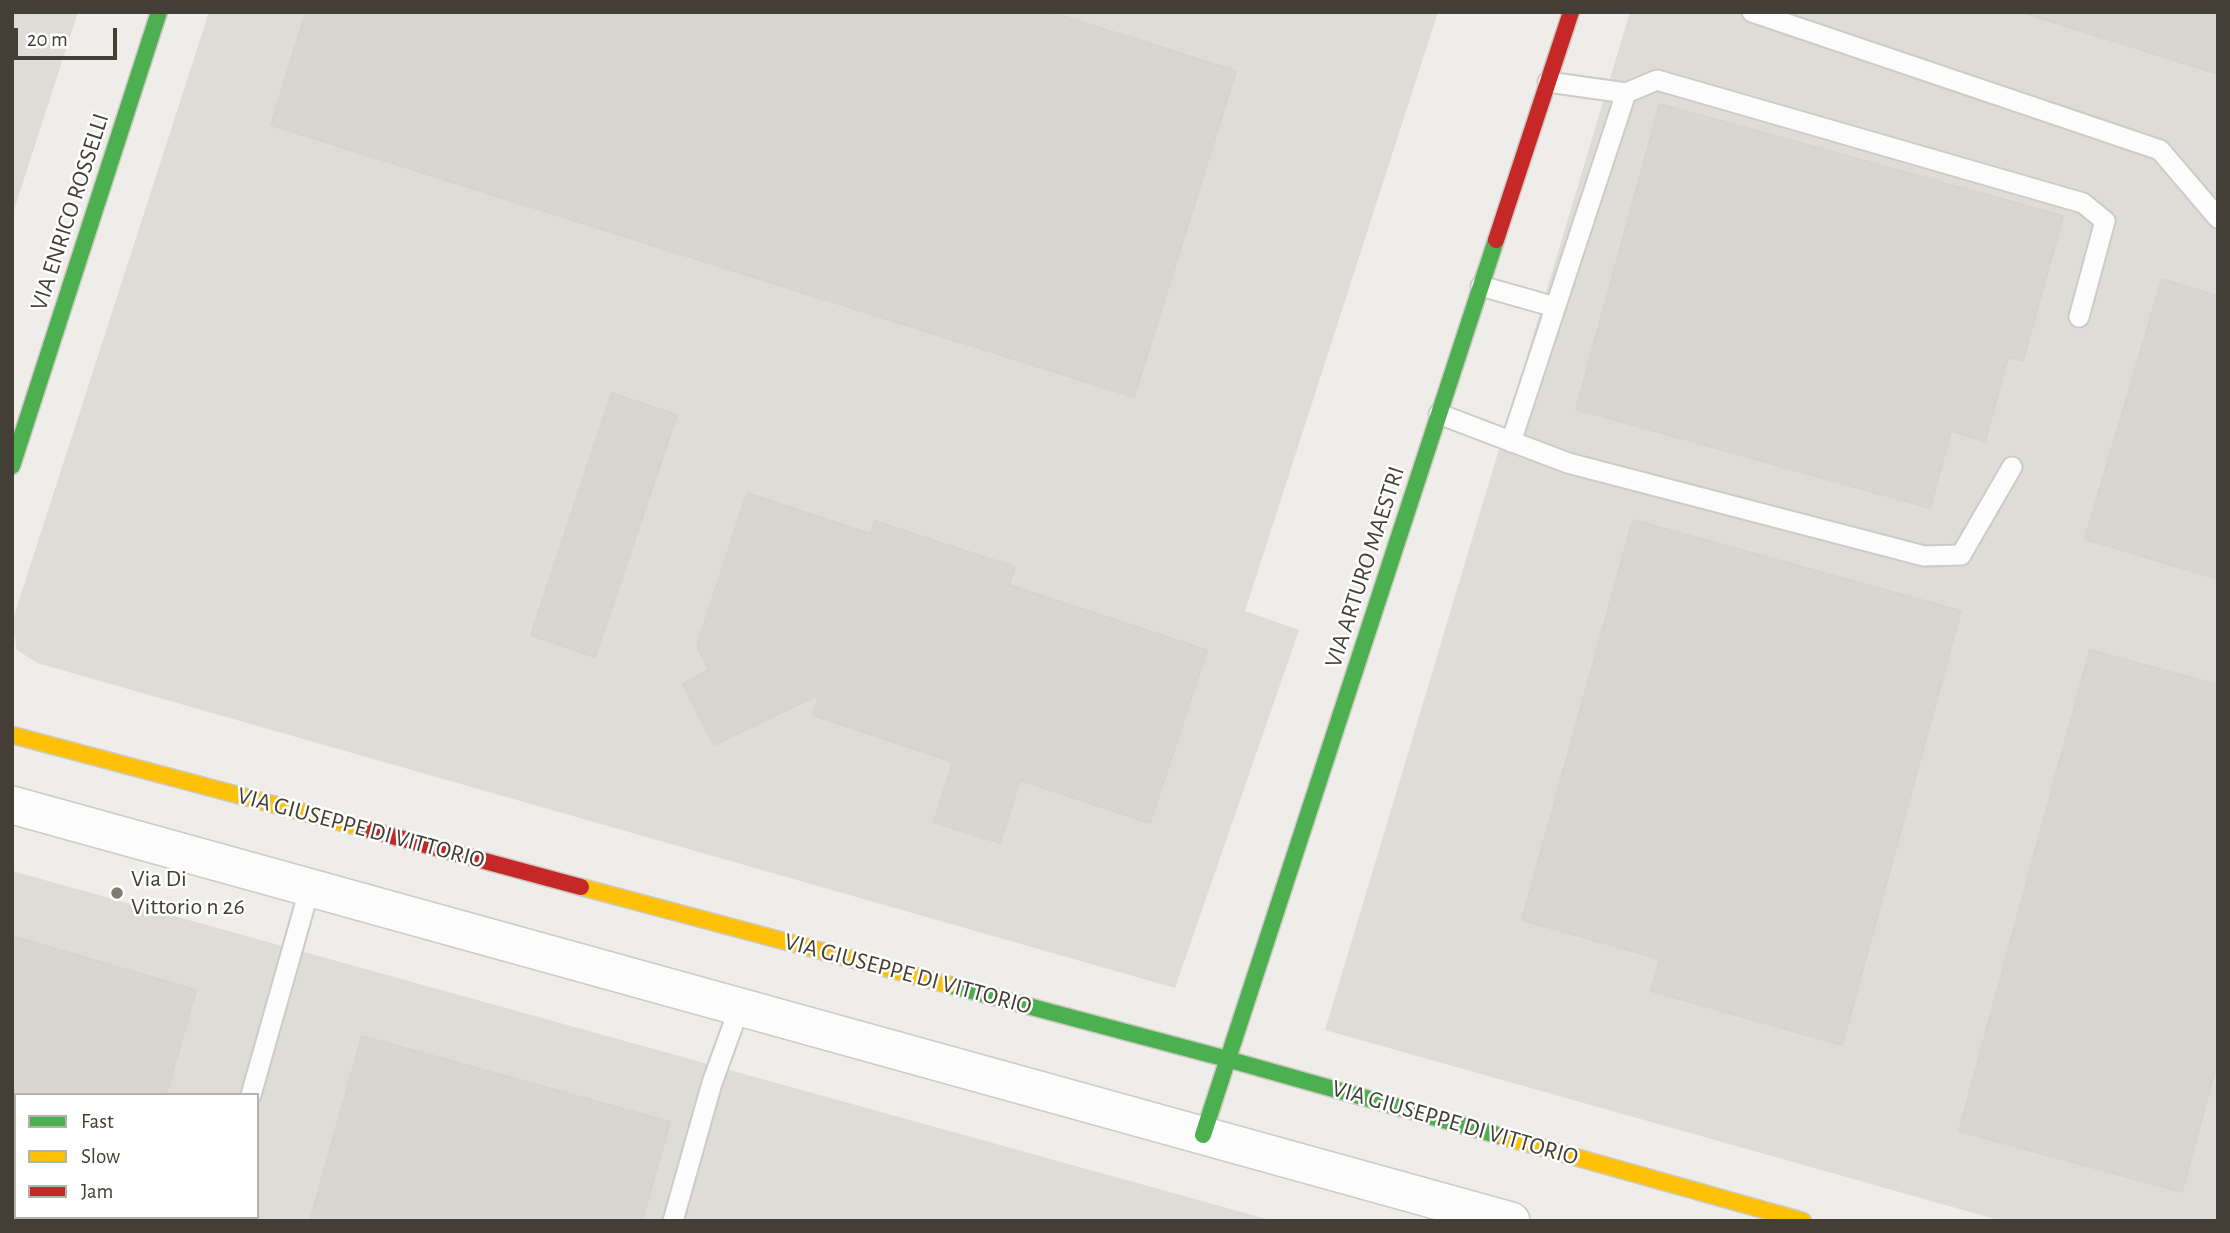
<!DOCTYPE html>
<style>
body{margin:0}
#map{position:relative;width:2230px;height:1233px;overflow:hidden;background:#eeede9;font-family:"Alegreya Sans",sans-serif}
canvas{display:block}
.frame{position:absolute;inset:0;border:14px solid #433f36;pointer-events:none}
.legend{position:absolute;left:14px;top:1093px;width:245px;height:126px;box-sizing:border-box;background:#fff;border:2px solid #b4b2af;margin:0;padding:9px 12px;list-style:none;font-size:21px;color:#433f36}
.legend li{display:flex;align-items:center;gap:14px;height:35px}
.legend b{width:35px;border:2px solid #b4b2af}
.scale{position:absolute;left:14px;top:28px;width:103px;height:32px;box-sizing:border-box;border:4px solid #433f36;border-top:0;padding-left:9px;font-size:21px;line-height:24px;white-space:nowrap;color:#433f36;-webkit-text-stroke:5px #fff;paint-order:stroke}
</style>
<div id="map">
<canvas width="2230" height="1233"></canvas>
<div class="frame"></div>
<ul class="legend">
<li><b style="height:9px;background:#4caf50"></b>Fast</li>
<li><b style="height:9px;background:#ffc107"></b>Slow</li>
<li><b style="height:9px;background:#c62828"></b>Jam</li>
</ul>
<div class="scale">20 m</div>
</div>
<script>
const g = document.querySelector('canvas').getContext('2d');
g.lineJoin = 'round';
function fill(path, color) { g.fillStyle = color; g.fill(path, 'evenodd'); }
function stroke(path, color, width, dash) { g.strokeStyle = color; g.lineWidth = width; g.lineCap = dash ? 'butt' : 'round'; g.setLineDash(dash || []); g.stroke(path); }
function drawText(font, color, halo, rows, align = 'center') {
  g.font = font + ' "Alegreya Sans",sans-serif'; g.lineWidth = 5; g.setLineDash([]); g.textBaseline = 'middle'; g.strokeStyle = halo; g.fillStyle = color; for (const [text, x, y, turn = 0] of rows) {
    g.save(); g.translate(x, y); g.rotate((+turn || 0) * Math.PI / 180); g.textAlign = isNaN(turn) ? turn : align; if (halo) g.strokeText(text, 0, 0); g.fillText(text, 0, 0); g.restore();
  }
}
const industrial = new Path2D(`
 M12,12H78L12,216Z
 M209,12H1438L1245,611L1299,630L1175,988L37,663L17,650L12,622Z
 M1630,12H2218V1221H2002L1325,1030Z
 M12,871L1274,1221H12ZM16,1095H257V1217H16Z`);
const building = new Path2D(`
 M306,12H1050L1236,71L1134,397L271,125Z
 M2021,12H2218V74Z
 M1660,104L2063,216L2023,361L2008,357L1985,441L1951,431L1930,508L1576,409Z
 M2162,279L2218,296V579L2085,539Z
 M612,393L677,415L595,657L531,635Z
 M747,493L871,534L875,521L1015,567L1009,585L1207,650L1150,823L1020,780L1000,843L934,822L953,762L812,715L820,694L714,745L683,684L709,670L697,646Z
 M1633,520L1961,611L1842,1045L1651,991L1660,959L1522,920Z
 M2090,650L2218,685V1059L2182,1192L1959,1131Z
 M12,936L196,990L166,1095H16V1217H130L129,1221H12Z
 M362,1036L670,1122L642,1221H310Z`);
const lane = new Path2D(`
 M1752,12L2160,150L2218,218
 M1548,82L1626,93L1657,80L2083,203L2105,221L2079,317
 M1481,286L1555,307
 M1439,414L1568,463L1924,556L1961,555L2012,467
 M1511,442L1626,93
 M251,1095L310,887
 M216,1221L217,1217
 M673,1221L712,1083L740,1006`);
const street = new Path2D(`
 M12,805L1511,1221`);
const fast = new Path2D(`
 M12,466L159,12
 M949,985L1227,1059L1504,1137
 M1203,1135L1496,240`);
const slow = new Path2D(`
 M12,735L366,829
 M581,887L949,985
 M1504,1137L1803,1221`);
const jam = new Path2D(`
 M1496,240L1571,12
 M366,829L581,887`);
const markers = [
 [117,893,7,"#7f7c75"]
];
const streetNames = [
 ["VIA ENRICO ROSSELLI",70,212,-72],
 ["VIA ARTURO MAESTRI",1365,567,-72],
 ["VIA GIUSEPPE DI VITTORIO",361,828,15],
 ["VIA GIUSEPPE DI VITTORIO",908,974,15],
 ["VIA GIUSEPPE DI VITTORIO",1455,1123,16]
];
const poiNames = [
 ["Via Di",131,879],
 ["Vittorio n 26",131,907]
];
fill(industrial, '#dedcd7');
fill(building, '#d8d6d1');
stroke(building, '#d6d4cf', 2);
stroke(lane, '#cccbc7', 23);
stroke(street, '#cccbc7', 40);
stroke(fast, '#cccac1', 19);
stroke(slow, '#cccac1', 19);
stroke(jam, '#cccac1', 19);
stroke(lane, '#fcfcfc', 19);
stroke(street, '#fcfcfc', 37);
stroke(fast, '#4caf50', 16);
stroke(slow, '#ffc107', 16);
stroke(jam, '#c62828', 16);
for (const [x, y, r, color] of markers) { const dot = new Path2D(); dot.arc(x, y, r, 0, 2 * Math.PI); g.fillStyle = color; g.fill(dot); stroke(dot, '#fff', 2.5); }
drawText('24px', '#433f36', '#fff', streetNames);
drawText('24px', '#433f36', '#fff', poiNames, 'left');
</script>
